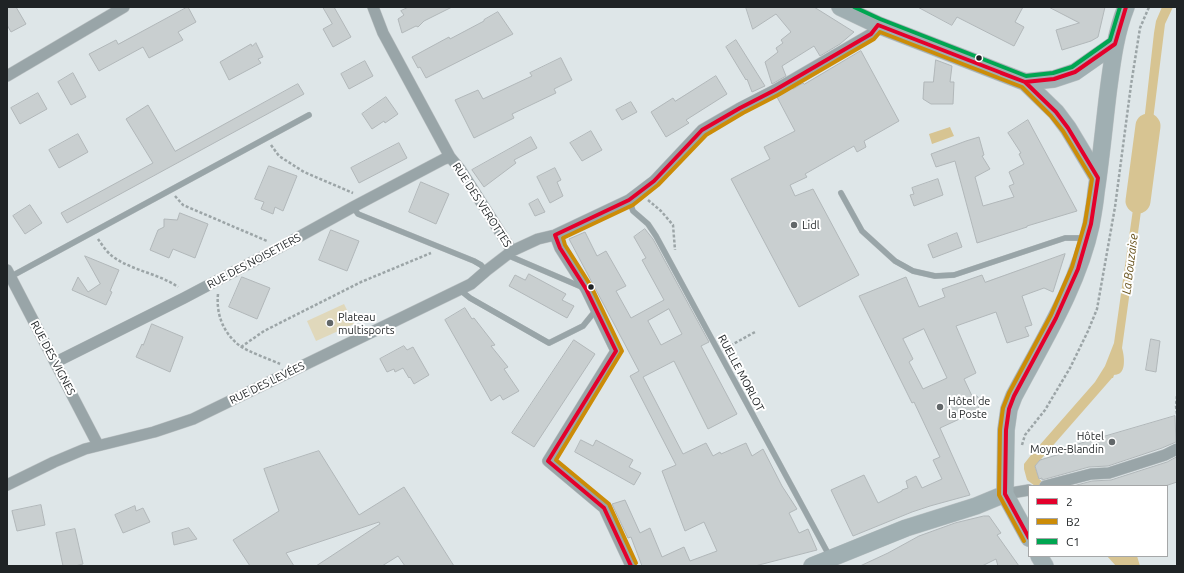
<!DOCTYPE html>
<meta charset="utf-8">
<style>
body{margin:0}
#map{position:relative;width:1184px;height:573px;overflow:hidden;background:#dee6e8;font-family:Ubuntu,sans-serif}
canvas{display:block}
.frame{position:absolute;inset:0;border:8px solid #1f2325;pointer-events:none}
.legend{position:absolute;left:1028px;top:485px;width:140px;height:72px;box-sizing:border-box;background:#fff;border:1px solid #a5a7a8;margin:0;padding:5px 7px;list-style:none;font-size:12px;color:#1f2325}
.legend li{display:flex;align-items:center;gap:8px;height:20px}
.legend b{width:20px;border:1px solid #a5a7a8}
</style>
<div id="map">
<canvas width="1184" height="573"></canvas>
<div class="frame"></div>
<ul class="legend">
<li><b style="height:5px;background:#e4002b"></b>2</li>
<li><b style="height:5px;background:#cc8c07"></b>B2</li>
<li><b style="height:5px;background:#00a651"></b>C1</li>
</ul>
</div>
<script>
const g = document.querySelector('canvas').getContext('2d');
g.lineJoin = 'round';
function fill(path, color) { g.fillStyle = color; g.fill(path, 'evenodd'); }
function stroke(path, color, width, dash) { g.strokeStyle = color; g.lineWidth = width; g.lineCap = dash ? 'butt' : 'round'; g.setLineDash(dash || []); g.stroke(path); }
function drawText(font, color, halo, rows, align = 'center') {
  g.font = font + ' Ubuntu,sans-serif'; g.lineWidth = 4; g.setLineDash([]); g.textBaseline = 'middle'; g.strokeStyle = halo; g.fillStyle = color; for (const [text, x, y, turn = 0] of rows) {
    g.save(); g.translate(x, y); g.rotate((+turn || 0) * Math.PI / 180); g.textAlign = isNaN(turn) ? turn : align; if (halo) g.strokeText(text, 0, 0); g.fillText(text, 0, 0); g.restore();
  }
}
const green = new Path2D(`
 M344,304L354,324L316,341L307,321Z`);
const water = new Path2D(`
 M1162,7H1173L1165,24L1148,160L1140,158L1154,33L1156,21Z
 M950,127L954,136L932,144L929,134Z
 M1139,167L1147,168L1122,348C1124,354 1126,369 1120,373C1120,374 1114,375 1114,375L1113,378H1112L1035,466L1039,479L1048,486H1035L1027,480L1024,469V464L1031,455L1095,382L1105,366L1114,343Z
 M1107,556H1137L1140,566H1116Z`);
const river = new Path2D(`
 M1138,201L1148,126`);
const building = new Path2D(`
 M7,7H16L26,24L11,32L7,25Z
 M188,7L196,22L178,32L183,40L149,58L143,47L99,71L89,54L116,40L118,44Z
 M323,7H334L351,37L333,47L323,29L332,24Z
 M409,7H452L424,21L418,27L416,26L402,33L398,19L404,15L401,11Z
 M746,7H814L854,32L840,44L820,56L814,46L782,66L786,76L772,84L765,62L778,52L776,48L783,43L781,40L791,32L776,14L753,29Z
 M918,7H1023L1015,22L1024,27L1014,46L957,17L952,25Z
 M1049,7H1105L1098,37L1091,41L1062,50L1056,30L1079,23Z
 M498,12L513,34L426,78L420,67L418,68L412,57L449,37L450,39L484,21V20Z
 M736,40L765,86L752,92L747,79L746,80L726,47Z
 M256,43L263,57L258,59L261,63L229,80L220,62L251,44L252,46Z
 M861,51L899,121L864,141L866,147L857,152L854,146L805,174L807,177L790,185L795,196L813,189L859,275L799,307L731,179L770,159L764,147L795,131L777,97L792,88L793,89L803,83L804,84Z
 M561,58L572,80L554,89L556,93L512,114L514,118L474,138L455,100L478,90L483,99L532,76L530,73Z
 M936,60L952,66L950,82H954L953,104H931L923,99L924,82H933Z
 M365,61L373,76L349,89L341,74Z
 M73,73L86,97L71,105L58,82Z
 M716,76L727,94L686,120L689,123L666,137L651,112L673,98L675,101Z
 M298,84L304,94L67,223L61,213L153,163L126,119L148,105L175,151Z
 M38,93L47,109L20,124L11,108Z
 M386,97L398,114L385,123L384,121L372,129L362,114Z
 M631,102L637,112L622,120L616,110Z
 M1028,120L1077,211L1027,226V227L977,243L955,161L936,167L931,154L966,141L979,137L984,155L982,156L990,169L975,177L983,206L1014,197L1009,186L1014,184L1009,172L1024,164L1019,154L1021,153L1008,133Z
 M591,131L602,150L582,161L570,143Z
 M78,134L88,152L59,168L49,150Z
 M531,137L537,148L514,160L516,163L484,187L472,170Z
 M399,143L407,158L359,183L351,168Z
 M269,166L297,176L283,211L275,207L273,214L261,209L264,202L255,199Z
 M555,168L561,180L557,182L563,196L550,203L537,177Z
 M938,179L943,195L914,206L910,195L914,194L912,188Z
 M421,182L449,194L436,224L409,212Z
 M538,199L545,212L535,216L529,204Z
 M30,205L42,223L25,234L13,216Z
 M180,213L208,224L195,258L173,249L169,258L150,250L158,230L164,227V219L177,220Z
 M645,229L653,239L709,342L701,346L737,414L708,429L674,361L643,377L683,454L706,443L713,456L720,452L721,454L746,443L752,456L763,449L782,486L797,509L789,513L799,533L808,529L817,550L755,566H642L631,537L628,538L612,504L625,500L640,533L650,528L662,557L684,547L690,561L717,551L704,522L685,531L662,471L676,465L630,376L639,371L569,239L585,232L597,256L606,251L626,286L616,291L631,318L664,300L642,260L646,258L634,237ZM669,309L682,334L661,345L648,321Z
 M331,230L359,241L347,271L319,260Z
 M957,233L962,247L933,258L928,245Z
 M1065,254L1053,292L1044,288L1022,296L1032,325L1025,327L1029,336L1007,343L996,312L956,326L976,373L964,379L972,396H977L980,400V403L977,411L940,428L970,495L930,506L912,512L853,536L831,490L864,475L878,503L902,491V490L908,488L906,481L916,476L922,488L942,479L933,460L940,457L914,402L912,403L859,296L906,277L919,307L945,297L942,289L982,275L985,282ZM924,329L947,378L923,389L909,362L913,359L903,339Z
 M85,256L119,270L110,291L112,292L106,305L72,290L78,277L88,292L100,284Z
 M529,274L566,294L562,300L574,306L567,318L509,286L515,275L525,280Z
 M242,277L270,288L257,319L229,307Z
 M465,308L472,319L474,318L495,345L491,346L508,367L504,369L519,391L503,400L500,395L491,401L445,320Z
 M152,324L183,337L170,372L136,357L142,344L143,345Z
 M1151,339L1160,341L1156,372L1146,370Z
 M574,340L595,354L534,447L512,433Z
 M404,346L407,350L413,347L429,375L414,384L410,377L409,378L403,368L395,372L394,369L387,372L380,359Z
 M1175,416L1176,442L1162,448L1108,466L1089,467L1042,480V478L1039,479L1035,466L1040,460L1070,451L1069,447Z
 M581,440L593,446L596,440L633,460L629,467L641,473L634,485L575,452Z
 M319,451L359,515L404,487L454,566H405L398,556L382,566H316L380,524L379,522L286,553L294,566H250L233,540L279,511L264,469Z
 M1177,457V482L1165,486H1073L1092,481L1111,480L1167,462Z
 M41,505L45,525L17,531L12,511Z
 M135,506L136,511L143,508L150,522L123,533L115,515Z
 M984,516H989L1001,533L997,535L1019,566H998L996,559L982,566H860L888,553L919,536L955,523Z
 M189,528L197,539L174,545L172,533Z
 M75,529L83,564L75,566H63L56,533Z`);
const path = new Path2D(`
 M271,145L279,156L304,172L353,193
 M175,196L183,205L267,241
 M648,200L661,211L673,225L675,250
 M98,239C102,245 107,252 112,256C132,271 158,273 178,287
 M218,294C216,314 223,333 240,346C249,352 269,359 280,364
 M241,347L264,331L361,282L431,253
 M726,348L755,332
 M1177,396L1176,406L1177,414
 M1022,445L1025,435L1045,410L1070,368L1088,331L1097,309L1115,207L1131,85L1140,28L1149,7`);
const lane = new Path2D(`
 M841,193L862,231L895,261L913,271L935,276L954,275L1065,238H1085
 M629,200L633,211L648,224L656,236L830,557
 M353,207L358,214L474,261L481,265L486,271
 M507,255L584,288
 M10,277L309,115
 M460,290L470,298L549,343L583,326L596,310`);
const street = new Path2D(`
 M373,7L383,33L450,157L460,169L512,251
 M7,76L124,7
 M555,235L560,248L586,289L616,351L548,461L604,508L631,566
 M7,270L98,445
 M56,362L184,298L275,250L353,207L444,159L450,157
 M7,485L54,462L85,449L154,432L193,419L471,284L486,271L512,251L538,239L555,235L629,200L654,181L702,130L740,108L775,90L871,34L878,25
 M1045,486L1091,474L1109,473L1165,455L1177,449
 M1005,494L1029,490`);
const primary = new Path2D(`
 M840,7L878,25L1025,82L1056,112L1068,128L1098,178
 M1025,82L1054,79L1075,72L1115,44
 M1029,538L1005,494L1006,430L1009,409L1014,396C1043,341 1078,286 1091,225C1093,214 1095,203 1096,192C1101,159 1104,126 1108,93C1112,63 1115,35 1126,7
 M1039,556L1045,566
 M812,566L906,528L976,506L1005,494`);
const bus1 = new Path2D(`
 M878,25L1025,82L1056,112L1068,128L1098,178L1091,224L1078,269L1056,318L1014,396L1009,409L1006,430L1005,494L1029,538
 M1001,73L1025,82L1054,79L1075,72L1115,44L1126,7
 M555,235L560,248L586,289L616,351L548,461L604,508L631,566
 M555,235L629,200L654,181L702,130L740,108L775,90L871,34L878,25`);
const bus2 = new Path2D(`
 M636,563L609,504L556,460L622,351L591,286L565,245L563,238L633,205L658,185L706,135L743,113L778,95L874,39L880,32L1022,87L1051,116L1063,131L1092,179L1085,223L1072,267L1051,315L1009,393L1003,408L1000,430L999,495L1024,541`);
const bus3 = new Path2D(`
 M854,7L880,19L1026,76L1053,73L1072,67L1110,40L1120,7`);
const markers = [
 [979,58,3.5,"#1f2325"],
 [794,225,4,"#626769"],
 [591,287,3.5,"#1f2325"],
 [330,323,4,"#626769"],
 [940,407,4,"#626769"],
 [1112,442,4,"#626769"]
];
const streetNames = [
 ["RUE DES VEROTTES",482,205,57],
 ["RUE DES NOISETIERS",254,261,-28],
 ["RUE DES VIGNES",53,358,62],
 ["RUELLE MORLOT",741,373,62],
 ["RUE DES LEVÉES",267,383,-26]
];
const poiNames = [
 ["Lidl",802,225],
 ["Plateau",338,317],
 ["multisports",338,330],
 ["Hôtel de",948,401],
 ["la Poste",948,414],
 ["Hôtel",1104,436,"right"],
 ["Moyne-Blandin",1104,449,"right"]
];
const waterNames = [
 ["La Bouzaise",1130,264,-83]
];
fill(green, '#e0d8bb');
fill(water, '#d7c492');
stroke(river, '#d7c492', 25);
fill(building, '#c9cfd0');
stroke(building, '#b1b7b9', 1);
stroke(lane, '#bcc2c4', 6);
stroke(street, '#bcc2c4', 12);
stroke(primary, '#bcc2c4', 18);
stroke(path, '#9ca5a7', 2.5, [3, 2]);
stroke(lane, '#99a5a8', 5.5);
stroke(street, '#99a5a8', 11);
stroke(primary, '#a0afb2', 17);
stroke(bus1, '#e4002b', 4);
stroke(bus2, '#cc8c07', 4);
stroke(bus3, '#00a651', 4);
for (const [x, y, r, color] of markers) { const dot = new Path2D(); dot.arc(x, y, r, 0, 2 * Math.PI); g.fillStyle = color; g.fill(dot); stroke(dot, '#fff', 1.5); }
drawText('11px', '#1f2325', '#fff', streetNames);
drawText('11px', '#1f2325', '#fff', poiNames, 'left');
drawText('italic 12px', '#67521b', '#fff', waterNames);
</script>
